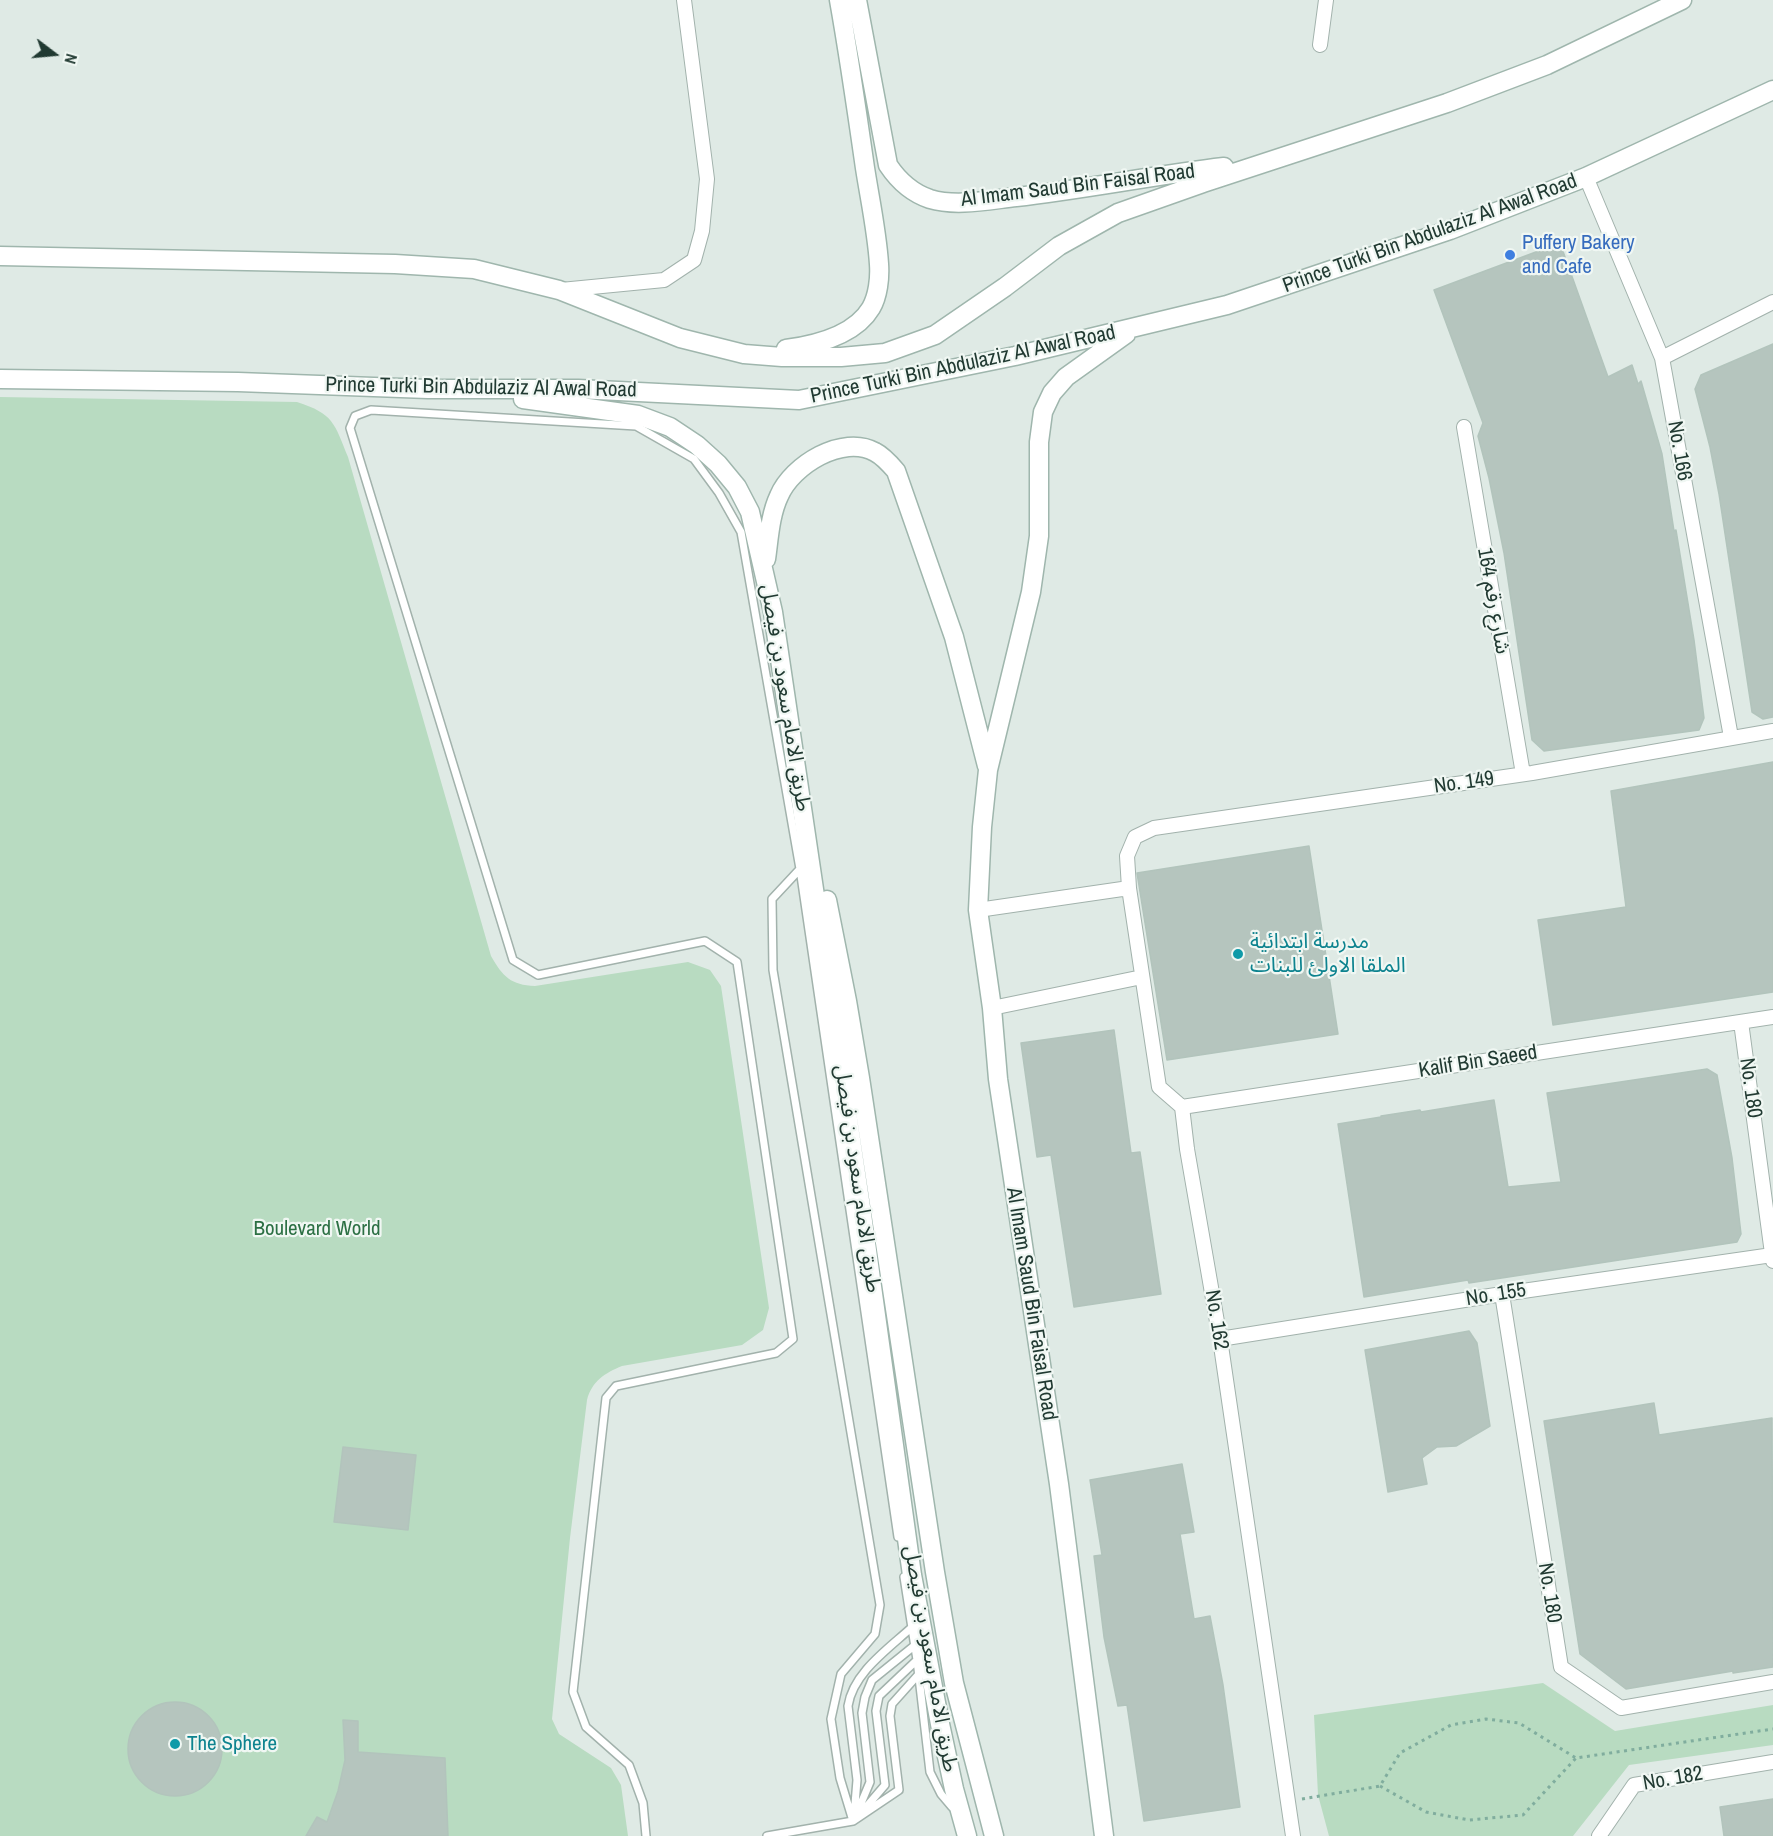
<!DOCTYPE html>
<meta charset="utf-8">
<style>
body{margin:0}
#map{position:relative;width:1773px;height:1836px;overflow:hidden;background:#dfeae5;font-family:"Archivo Narrow",sans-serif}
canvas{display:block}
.north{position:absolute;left:24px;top:24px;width:60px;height:60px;-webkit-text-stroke:4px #f0f7f3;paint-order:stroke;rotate:106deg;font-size:16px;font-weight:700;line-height:24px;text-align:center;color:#213a32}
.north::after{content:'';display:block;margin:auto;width:21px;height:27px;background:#213a32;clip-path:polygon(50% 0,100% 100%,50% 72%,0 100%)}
</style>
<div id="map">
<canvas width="1773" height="1836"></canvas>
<div class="north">N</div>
</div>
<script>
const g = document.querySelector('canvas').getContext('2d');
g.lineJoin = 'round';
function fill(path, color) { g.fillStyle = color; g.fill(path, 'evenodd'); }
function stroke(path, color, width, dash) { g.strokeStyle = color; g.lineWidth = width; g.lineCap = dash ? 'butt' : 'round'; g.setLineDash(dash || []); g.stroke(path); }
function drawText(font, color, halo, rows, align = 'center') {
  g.font = font + ' "Archivo Narrow","Noto Sans Arabic",sans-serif'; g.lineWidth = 4.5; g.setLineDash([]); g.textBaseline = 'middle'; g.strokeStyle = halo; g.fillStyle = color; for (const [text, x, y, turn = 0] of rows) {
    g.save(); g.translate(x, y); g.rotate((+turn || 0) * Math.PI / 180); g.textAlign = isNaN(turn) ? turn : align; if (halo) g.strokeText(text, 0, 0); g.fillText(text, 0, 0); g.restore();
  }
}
const green = new Path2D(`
 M0,397L297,402C334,414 334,423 348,457L491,956C503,977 511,985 535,986L688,962L710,970L721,986L769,1308L763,1330L742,1345L622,1366C605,1373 592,1381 587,1400L570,1538L552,1719L559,1734L611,1768L621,1785L628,1836H0Z
 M1543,1683L1615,1731L1773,1705V1745L1629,1765L1573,1836H1329L1318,1795L1314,1715Z`);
const building = new Path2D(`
 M1560,243L1608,377L1632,365L1638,384L1641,381L1662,454L1674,531L1676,530L1694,640L1704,718L1699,730L1544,751L1532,740L1504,553L1489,478L1478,436L1483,423L1434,290Z
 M1773,344V717L1763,719L1752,712L1719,494L1710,447L1695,389L1701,375Z
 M1773,762V992L1553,1025L1538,920L1626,907L1611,791Z
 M1309,846L1338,1034L1167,1060L1137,873Z
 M1114,1030L1131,1153L1140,1152L1161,1294L1074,1307L1051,1155L1037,1157L1021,1043Z
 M1707,1069L1717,1075L1732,1158L1741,1234L1737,1242L1469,1283L1468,1280L1364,1297L1338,1124L1381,1117V1116L1420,1110L1421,1112L1494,1100L1508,1187L1561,1182L1547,1093Z
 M1469,1331L1477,1343L1490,1426L1456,1446L1437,1447L1422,1458L1427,1484L1388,1492L1365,1350Z
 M1654,1403L1659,1435L1772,1418L1773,1667L1733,1673V1671L1626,1689L1580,1654L1544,1421Z
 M343,1447L416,1455L408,1530L334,1522Z
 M1182,1464L1194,1532L1180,1534L1194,1619L1210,1616L1223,1685L1240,1807L1144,1821L1127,1705L1118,1706L1104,1637L1094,1556L1102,1555L1090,1480Z
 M128 1749a47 47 0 1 1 94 0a47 47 0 1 1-94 0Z
 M343,1720L358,1721V1752L445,1758L448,1836H306L317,1817L327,1822L338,1791L345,1760Z
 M1773,1799V1836H1724L1720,1807Z`);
const path = new Path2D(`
 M1380,1786L1426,1812L1469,1820L1523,1815L1576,1758
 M1302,1799L1380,1786L1400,1753L1451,1725L1486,1719L1519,1723L1576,1758L1773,1729`);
const lane = new Path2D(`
 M800,869L772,899L773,970L880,1605L875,1634L841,1674L831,1719L840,1778L853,1821
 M904,1577L917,1660L930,1772L941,1794L952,1807
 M857,1813L870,1782L862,1713L865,1697L872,1680L914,1646
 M861,1813L885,1785L876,1711L879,1696L917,1660
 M854,1816L857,1780L848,1706C853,1673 888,1649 911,1628
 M646,1836L643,1803L629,1765L586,1727L573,1692L606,1398L616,1386L776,1353L793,1339L737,962L705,941L538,975L513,960L350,428L355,416L371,410L636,426L694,459L719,493L741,532L800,869L898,1537
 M767,1836L853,1821L899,1790L890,1716L892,1704L918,1675`);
const street = new Path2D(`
 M1320,45L1326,0
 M1586,177L1662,358L1731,737
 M561,290L664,280L694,260L702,231L707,179L684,0
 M1662,358L1773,302
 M1464,427L1523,774
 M978,910L1129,888
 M992,1008L1142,977
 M1741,1022L1773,1261
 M1182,1107L1773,1017
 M1502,1294L1561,1667L1621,1708L1773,1682
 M1220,1339L1502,1294L1772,1255
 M1293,1836L1220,1339L1187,1149L1182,1107L1159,1087L1129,888L1127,856L1135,837L1154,828L1532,773L1773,731
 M1599,1836L1634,1785L1773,1762`);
const secondary = new Path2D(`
 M857,0L888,165C898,180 912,193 930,199C956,207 989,200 1016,197C1086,189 1155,175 1224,167
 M0,256L395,264L474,269L559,290L680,338L744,354L782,357H841L885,353L935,335L1005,287L1059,246L1118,213L1203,183L1447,103L1547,65L1682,0
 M786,349C815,345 855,335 871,308C878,296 880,278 879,264C877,232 870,200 865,168C857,112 849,56 839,0
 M0,379L238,382L428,389H578L799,400L1015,356L1227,305L1450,230L1586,177L1773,90
 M523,399L638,415L670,427L697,445L718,464L737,487L750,512L773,612L861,1207L912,1575L940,1724L954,1789L967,1836
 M766,559C769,538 770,515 779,496C792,465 843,434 875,452C883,456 890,464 896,471L954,637L987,766
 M827,900L847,1001L860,1078L935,1572L954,1683L994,1836
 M1104,1836L1059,1484L998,1079L992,1008L978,910L982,827L988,770L1031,592L1039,536V442L1043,412L1052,393L1066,377L1126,334`);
const markers = [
 [1510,255,6,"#3f7fe0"],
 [1238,954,6,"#0f9aa8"],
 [175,1744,6,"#0f9aa8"]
];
const streetNames = [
 ["Al Imam Saud Bin Faisal Road",1078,186,-7],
 ["Prince Turki Bin Abdulaziz Al Awal Road",1430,234,-20],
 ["Prince Turki Bin Abdulaziz Al Awal Road",963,365,-12],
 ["Prince Turki Bin Abdulaziz Al Awal Road",481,388,1],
 ["No. 166",1679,451,80],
 ["شارع رقم 164",1493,601,80],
 ["طريق الامام سعود بن فيصل",785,698,81],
 ["No. 149",1464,783,-8],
 ["Kalif Bin Saeed",1478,1062,-9],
 ["No. 180",1750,1088,82],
 ["طريق الامام سعود بن فيصل",857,1179,82],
 ["No. 155",1496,1295,-9],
 ["Al Imam Saud Bin Faisal Road",1031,1304,81],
 ["No. 162",1216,1320,81],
 ["No. 180",1549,1593,81],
 ["طريق الامام سعود بن فيصل",930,1659,80],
 ["No. 182",1673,1779,-10]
];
const shopNames = [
 ["Puffery Bakery",1522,243],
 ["and Cafe",1522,267]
];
const cultureNames = [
 ["مدرسة ابتدائية",1250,942],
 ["الملقا الاولئ للبنات",1250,966],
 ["The Sphere",187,1744]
];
const parkNames = [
 ["Boulevard World",317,1229]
];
fill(green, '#b8dbc1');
fill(building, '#b5c5be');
stroke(building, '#b2c4bc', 1.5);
stroke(lane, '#a2b2ac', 10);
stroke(street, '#a2b2ac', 16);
stroke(secondary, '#9fb6ad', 21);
stroke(path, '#80ad9e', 3, [3, 4.5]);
stroke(lane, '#fff', 7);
stroke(street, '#fff', 14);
stroke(secondary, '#fff', 18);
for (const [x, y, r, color] of markers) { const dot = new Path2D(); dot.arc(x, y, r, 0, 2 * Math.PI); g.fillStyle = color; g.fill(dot); stroke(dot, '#f0f7f3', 2); }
drawText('21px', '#213a32', '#f0f7f3', streetNames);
drawText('21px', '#366cbe', '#f0f7f3', shopNames, 'left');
drawText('21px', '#0d838f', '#f0f7f3', cultureNames, 'left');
drawText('21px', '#2c7044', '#f0f7f3', parkNames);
</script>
